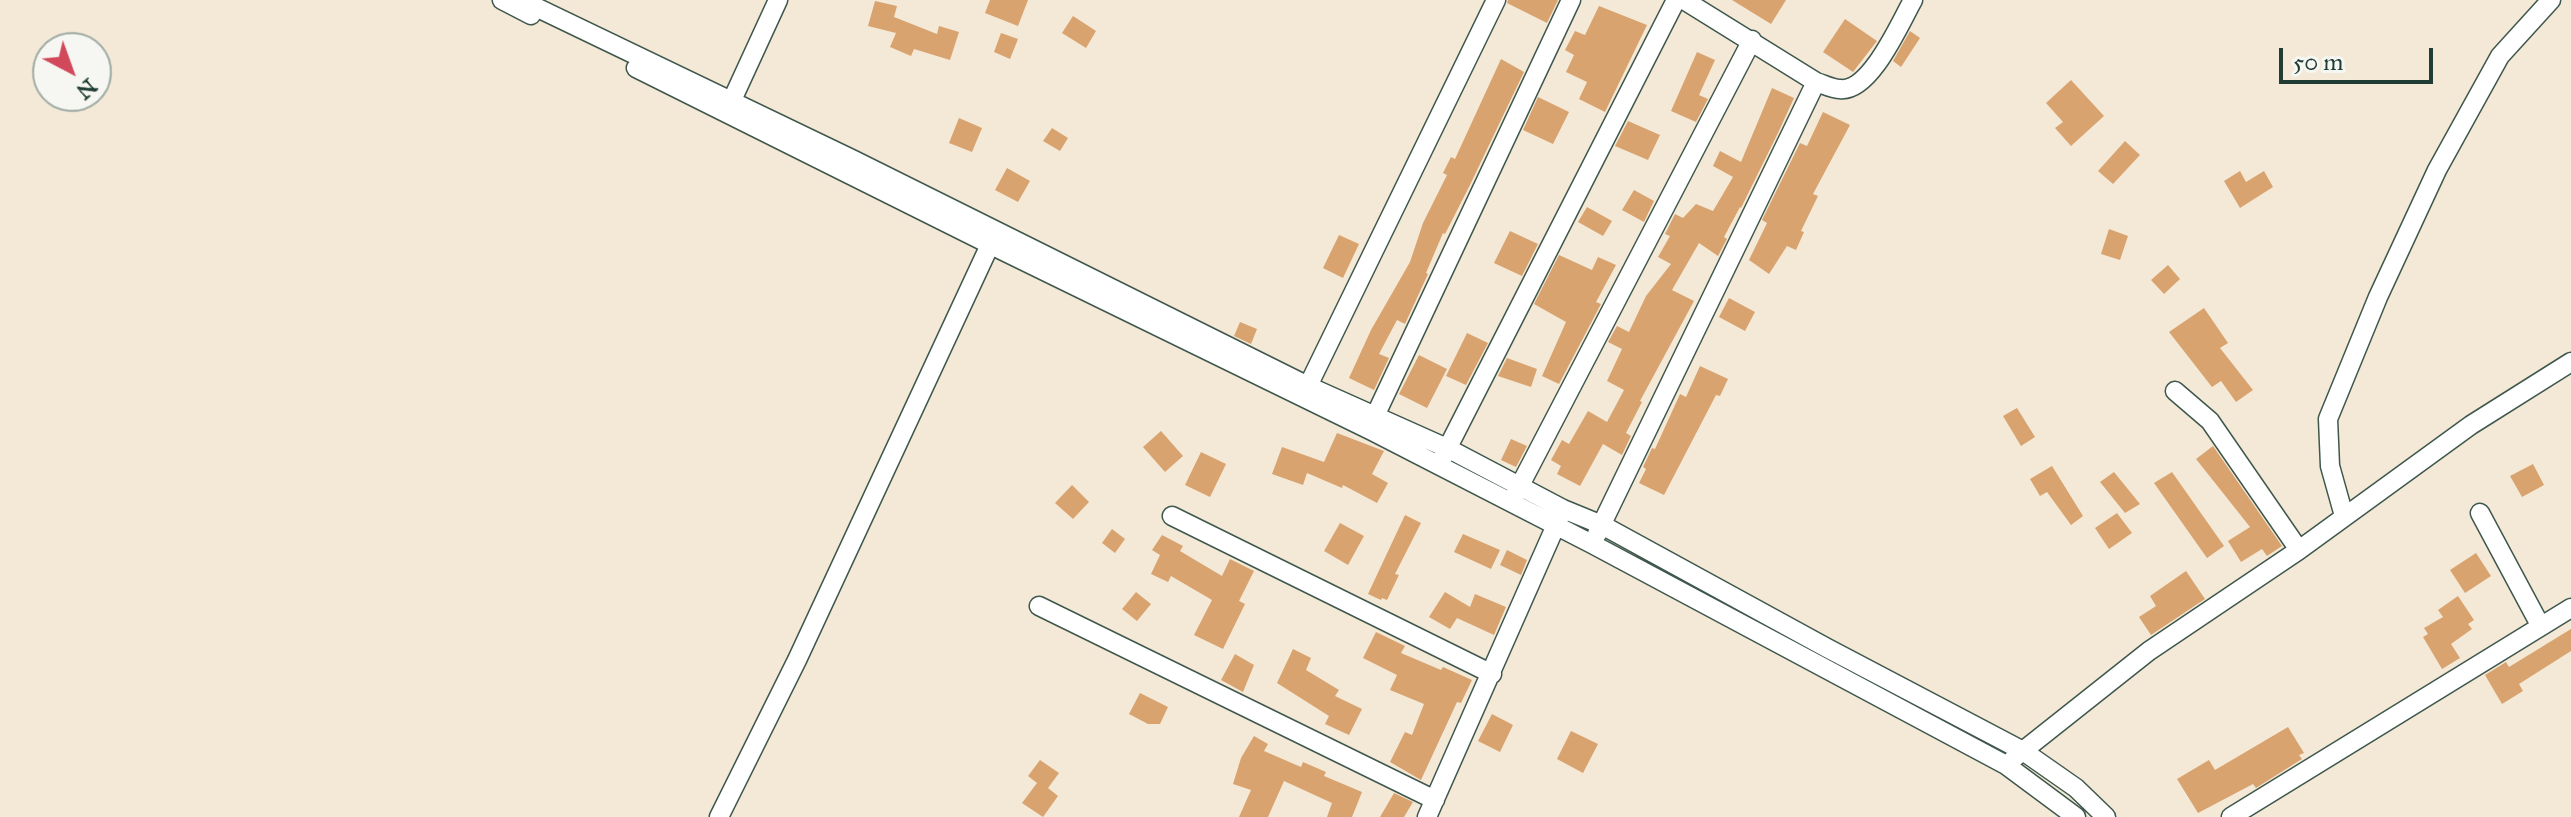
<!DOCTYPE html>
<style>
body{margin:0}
#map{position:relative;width:2571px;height:817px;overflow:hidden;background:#f3e9d6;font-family:"IM FELL Great Primer",serif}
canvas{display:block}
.north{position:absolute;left:32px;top:32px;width:80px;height:80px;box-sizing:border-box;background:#f6f6f2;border:2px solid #a0aca6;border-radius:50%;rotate:139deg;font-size:22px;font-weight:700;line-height:32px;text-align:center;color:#1f3d34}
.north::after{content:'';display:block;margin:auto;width:28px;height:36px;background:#d1495b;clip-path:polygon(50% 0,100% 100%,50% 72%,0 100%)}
.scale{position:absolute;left:2279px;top:48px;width:154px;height:36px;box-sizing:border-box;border:4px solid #1f3d34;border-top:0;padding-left:10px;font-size:24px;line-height:28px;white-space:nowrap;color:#1f3d34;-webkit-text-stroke:6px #f6f6f2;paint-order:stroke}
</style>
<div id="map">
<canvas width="2571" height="817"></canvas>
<div class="north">N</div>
<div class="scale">50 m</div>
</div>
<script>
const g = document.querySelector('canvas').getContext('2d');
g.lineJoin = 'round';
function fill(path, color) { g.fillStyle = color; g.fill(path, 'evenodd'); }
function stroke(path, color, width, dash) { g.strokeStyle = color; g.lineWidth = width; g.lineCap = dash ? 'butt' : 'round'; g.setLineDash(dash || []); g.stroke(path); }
const building = new Path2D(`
 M990,0H1028L1018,26L985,13Z
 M1508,0H1558L1547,23L1507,3Z
 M1732,0H1786L1771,24Z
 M875,1L897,6L894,17L937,34L939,26L959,32L950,60L914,49L911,56L890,47L896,33L868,26Z
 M1599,6L1647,25L1605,112L1579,99L1587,82L1566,72L1574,55L1565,50L1575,31L1585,35Z
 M1073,16L1096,31L1086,48L1062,33Z
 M1845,19L1877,41L1853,72L1823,52Z
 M1910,31L1920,38L1901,67L1893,61Z
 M1001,33L1018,39L1010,59L994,52Z
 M1697,52L1715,60L1699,95L1708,99L1696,122L1671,111Z
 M1501,59L1524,72L1469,187L1445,234L1443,233L1426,273L1428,274L1405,324L1397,320L1379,354L1389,358L1374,390L1349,378L1371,330L1410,262L1423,223L1447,175L1443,173L1451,157L1455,159Z
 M2071,80L2104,116L2071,146L2055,128L2063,122L2046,103Z
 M1772,88L1794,98L1778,133L1741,208L1740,207L1724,237L1727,239L1718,256L1699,243L1672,290L1694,301L1640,401L1642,402L1626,433L1631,436L1622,455L1603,444L1580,486L1557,474L1561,466L1551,460L1562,440L1569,444L1588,411L1607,422L1624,390L1607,381L1622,349L1608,342L1617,326L1629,332L1646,296L1671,264L1658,257L1670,236L1665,234L1675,214L1683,218L1696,204L1713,211L1733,177L1713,166L1720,151L1741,162Z
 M1538,97L1569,112L1553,144L1523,130Z
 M1823,112L1850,125L1813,194L1818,196L1801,231L1804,232L1796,250L1787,246L1769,274L1749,260L1767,223L1762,220L1800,143L1807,146Z
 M959,118L982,128L972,152L949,143Z
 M1628,121L1660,135L1648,160L1615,146Z
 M1052,128L1068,138L1060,151L1043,141Z
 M2125,141L2140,155L2113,184L2098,171Z
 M1007,168L1030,181L1018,202L995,190Z
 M2240,171L2246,182L2264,171L2273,187L2240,208L2224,181Z
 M1634,190L1654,201L1644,222L1622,210Z
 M1587,207L1612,221L1603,236L1578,222Z
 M2109,229L2128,236L2120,260L2101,254Z
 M1510,231L1538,244L1522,276L1494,263Z
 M1339,235L1359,244L1343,278L1323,268Z
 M1559,255L1592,270L1598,257L1616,265L1596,302L1601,304L1559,384L1542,376L1566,322L1534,304Z
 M2168,265L2180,279L2164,294L2151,280Z
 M1729,298L1755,312L1745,331L1719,317Z
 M2204,308L2228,343L2220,348L2253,390L2236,402L2221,381L2212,387L2169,332Z
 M1240,322L1257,329L1251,344L1234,336Z
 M1467,333L1488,343L1466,385L1446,376Z
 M1419,355L1447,369L1427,408L1399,394Z
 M1507,358L1537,369L1531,387L1498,376Z
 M1700,366L1728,379L1720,396L1716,395L1664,495L1639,483L1646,469L1643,467L1652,448L1655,449L1680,394L1686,397Z
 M2017,408L2035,437L2021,446L2003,416Z
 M1161,431L1183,456L1165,472L1143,447Z
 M1337,433L1384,451L1372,474L1388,483L1377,503L1343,485L1342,488L1307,473L1303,485L1272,474L1282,447L1324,462Z
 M1511,439L1527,446L1516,467L1501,460Z
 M2213,446L2282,546L2267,556L2262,549L2241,562L2228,541L2250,527L2196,459Z
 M1201,452L1226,464L1210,497L1185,485Z
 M2533,464L2544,485L2522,497L2510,476Z
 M2052,466L2083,516L2071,525L2047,492L2040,496L2030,479Z
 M2114,472L2140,504L2125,513L2100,482Z
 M2172,472L2224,546L2207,558L2154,483Z
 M1072,485L1089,502L1073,519L1055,503Z
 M2117,513L2132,533L2109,549L2095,528Z
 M1405,515L1421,523L1395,574L1399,575L1387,600L1382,598L1381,600L1368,594Z
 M1340,523L1364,536L1348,565L1324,551Z
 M1112,529L1125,539L1115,553L1102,543Z
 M1463,534L1500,550L1491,569L1454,552Z
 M1162,535L1183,546L1180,551L1222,576L1230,559L1254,571L1239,601L1245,604L1223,649L1194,635L1212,600L1171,576L1168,582L1151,574L1160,555L1152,550Z
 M1507,550L1527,560L1521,575L1500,565Z
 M2476,553L2491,576L2465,593L2450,570Z
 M2186,571L2205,599L2151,635L2139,617L2156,606L2150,596Z
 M1136,592L1151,604L1137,621L1122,609Z
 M1445,592L1470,607L1475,594L1506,607L1494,635L1457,618L1450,629L1429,617Z
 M2458,596L2474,620L2468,624L2472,629L2451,644L2460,658L2442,669L2423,637L2428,634L2424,628L2443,617L2438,610Z
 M2571,629V651L2519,684L2523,691L2502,704L2485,675L2506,662L2509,667Z
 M1376,632L1405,646L1401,653L1441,670L1443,667L1472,680L1461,703L1457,702L1421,780L1390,762L1405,732L1412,735L1424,704L1390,690L1397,675L1363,658Z
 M1293,649L1311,658L1306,670L1339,690L1335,696L1362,709L1349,735L1325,724L1329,716L1277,683Z
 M1235,654L1254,665L1243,692L1221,680Z
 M1140,693L1168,707L1160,724H1148L1129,714Z
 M1492,714L1513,725L1500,752L1478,741Z
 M2288,727L2304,753L2299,755L2302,759L2256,788L2253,784L2198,813L2177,779L2209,760L2215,770Z
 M1571,731L1598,744L1583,773L1557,759Z
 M1254,736L1268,744L1264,751L1301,767L1303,762L1326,772L1324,776L1362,792L1352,817H1327L1332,803L1284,781L1268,817H1239L1251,790L1233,784L1241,758Z
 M1040,760L1059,773L1048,788L1058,796L1043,817L1022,803L1037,783L1028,776Z
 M1394,793L1413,802L1404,817H1380Z`);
const street = new Path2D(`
 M502,0L531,15
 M521,0L854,160L1308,386L1449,449L1563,509L1602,525L1827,648L2023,751L2076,788L2106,817
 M636,68L991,245L1372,431L1592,544L2006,765L2076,817
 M1816,82C1823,84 1832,89 1840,89C1870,93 1900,23 1913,0
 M727,111L778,0
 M1308,386L1496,0
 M2175,391L2210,421L2299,550
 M1376,414L1571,0
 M1443,457L1676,0
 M1515,495L1752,40
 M2480,513L2540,625
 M1172,516L1492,674
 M2344,516L2330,466L2328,419L2378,297L2437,170L2500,56L2551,0
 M1597,534L1816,82L1684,0
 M1039,606L1435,800
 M2014,758L2149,651L2299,550L2471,425L2571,362
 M719,817L797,660L995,234
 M1427,817L1560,516
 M2231,817L2571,608`);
fill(building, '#d9a36f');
stroke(street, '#3f574c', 21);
stroke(street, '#fff', 18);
</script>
